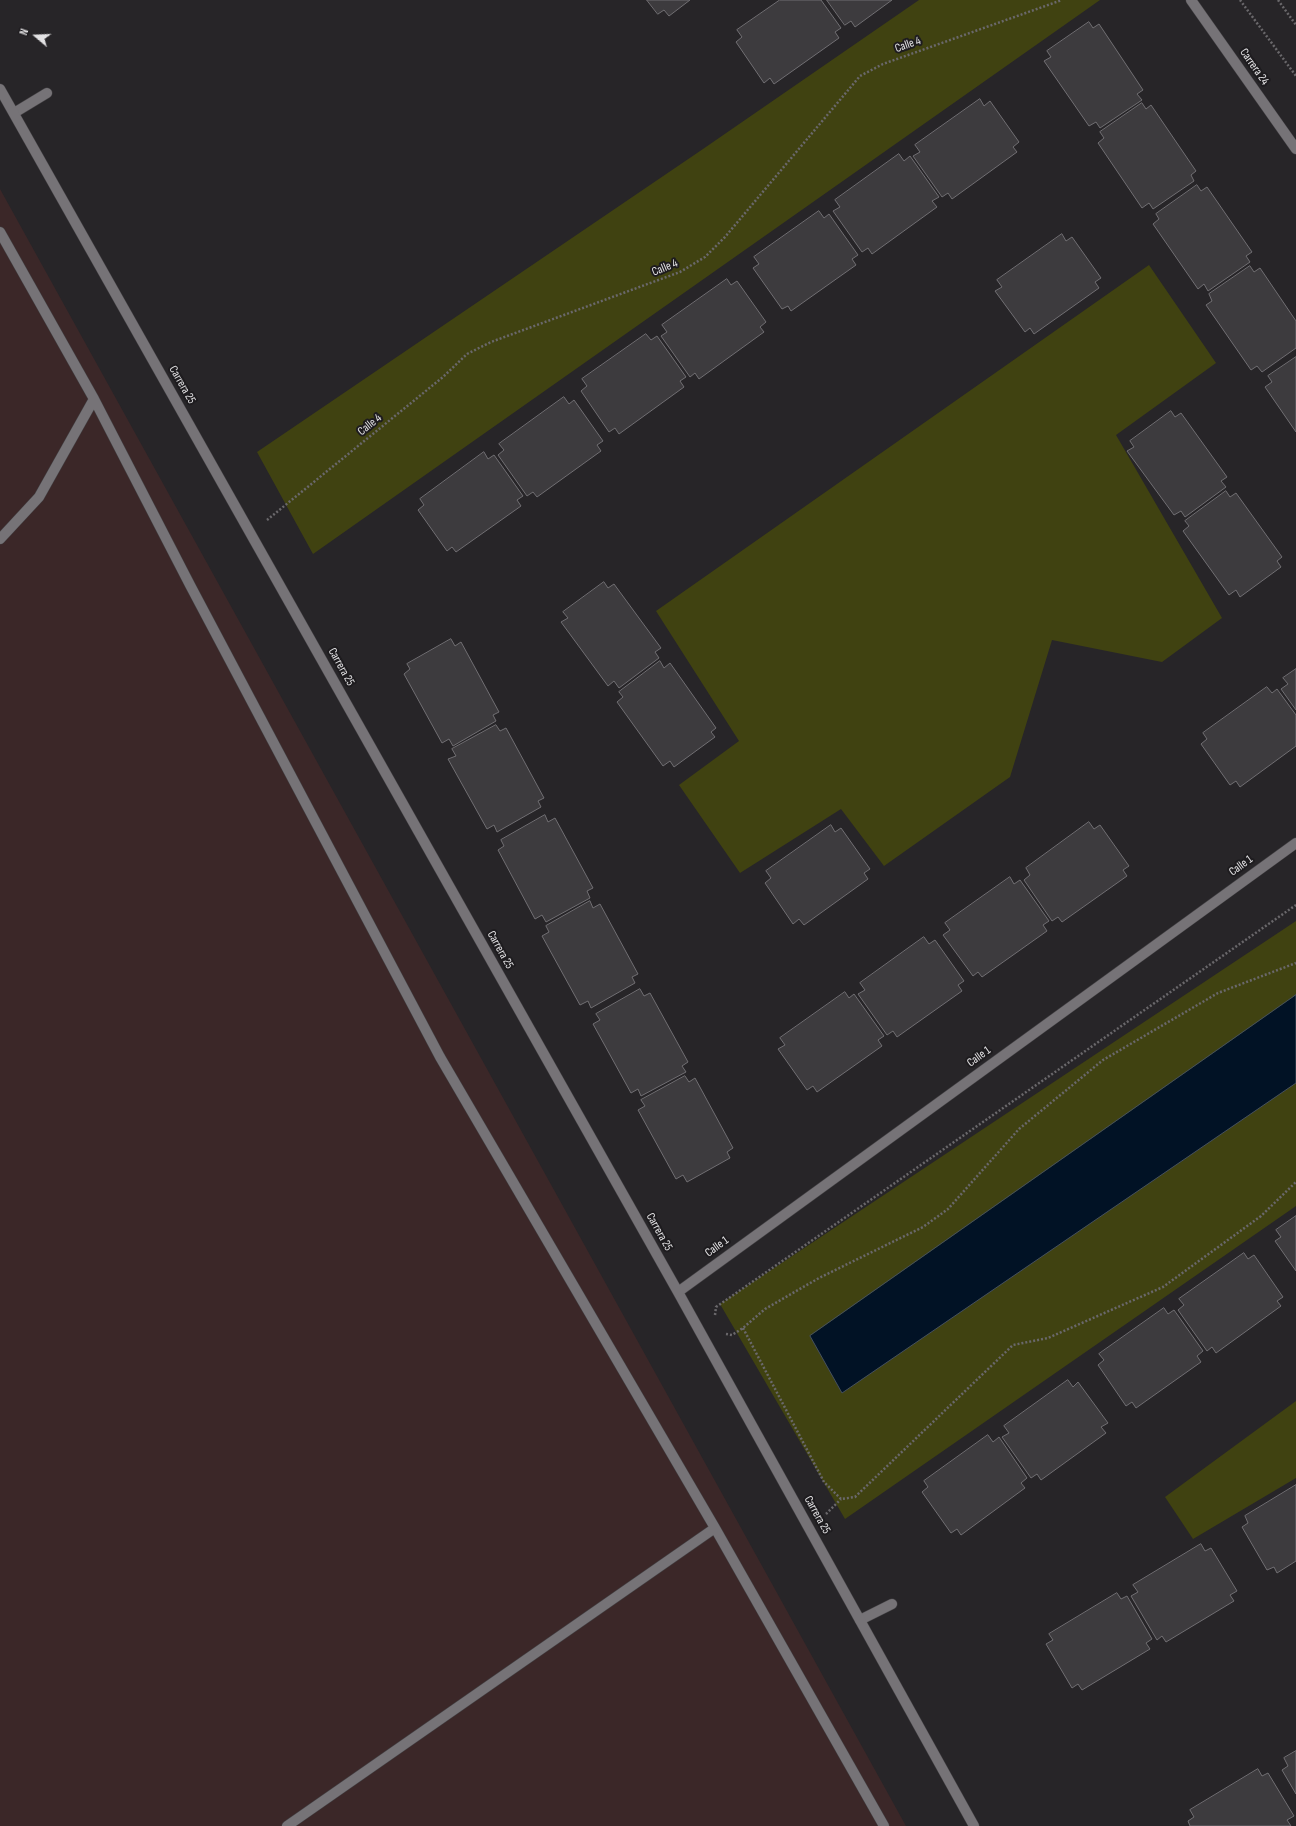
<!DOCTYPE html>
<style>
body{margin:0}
#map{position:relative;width:1296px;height:1826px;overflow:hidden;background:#272528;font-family:"Sofia Sans Condensed",sans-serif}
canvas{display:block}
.north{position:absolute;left:16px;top:16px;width:40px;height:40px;-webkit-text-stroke:3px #1e1c1f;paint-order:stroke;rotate:289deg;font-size:11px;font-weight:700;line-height:16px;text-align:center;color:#e3e2e4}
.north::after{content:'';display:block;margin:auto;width:14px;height:18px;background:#e3e2e4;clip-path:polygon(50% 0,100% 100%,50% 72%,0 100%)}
</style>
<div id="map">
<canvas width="1296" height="1826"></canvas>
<div class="north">N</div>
</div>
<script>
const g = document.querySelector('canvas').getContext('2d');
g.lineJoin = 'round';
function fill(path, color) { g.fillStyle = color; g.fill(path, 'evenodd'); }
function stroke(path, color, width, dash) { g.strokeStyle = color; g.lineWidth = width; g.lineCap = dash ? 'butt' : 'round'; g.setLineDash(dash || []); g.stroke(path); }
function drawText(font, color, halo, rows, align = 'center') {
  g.font = font + ' "Sofia Sans Condensed",sans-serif'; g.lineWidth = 4; g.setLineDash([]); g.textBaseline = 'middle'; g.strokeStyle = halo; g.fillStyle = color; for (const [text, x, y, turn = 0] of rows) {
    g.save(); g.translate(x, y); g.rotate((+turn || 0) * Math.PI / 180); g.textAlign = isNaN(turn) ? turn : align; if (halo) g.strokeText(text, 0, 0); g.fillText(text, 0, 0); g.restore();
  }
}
const education = new Path2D(`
 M0,189L906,1826H0Z`);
const green = new Path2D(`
 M919,0H1100L313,554L257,452L703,149Z
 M1149,265L1216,363L1116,435L1222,618L1162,662L1052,640L1010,777L884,866L841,809L740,873L679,785L739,741L656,611Z
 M1296,921V1206L845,1519L720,1304Z
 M1296,1401V1478L1193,1539L1165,1497Z`);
const water = new Path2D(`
 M1296,995V1083L842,1393L810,1336Z`);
const building = new Path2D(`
 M647,0H690L669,16L664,10L658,14Z
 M780,0H821L841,28L835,32L839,38L774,84L770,78L764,83L736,42L742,37L737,30Z
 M827,0H892L855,27L851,21L845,25Z
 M1089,22L1093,28L1099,24L1143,90L1137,94L1142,100L1100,128L1096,122L1089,126L1044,61L1051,57L1047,51Z
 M980,99L984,106L990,101L1019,142L1013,147L1017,152L952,199L948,193L942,197L913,156L920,152L915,145Z
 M1142,103L1146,109L1151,105L1196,171L1191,175L1194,181L1153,209L1149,203L1142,208L1098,143L1104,138L1100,132Z
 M899,154L904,161L910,156L939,197L932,201L937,207L872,254L868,248L862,252L833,211L840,207L835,200Z
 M1197,185L1201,191L1207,187L1252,252L1246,256L1250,262L1208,291L1204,284L1198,289L1153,224L1159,219L1156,214Z
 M819,211L824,218L829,214L858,255L852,259L856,265L791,311L788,306L782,309L753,268L759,264L754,257Z
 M1062,234L1066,241L1072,237L1101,278L1095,282L1099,288L1034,334L1030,328L1025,332L995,291L1002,287L997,280Z
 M1250,266L1254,272L1260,268L1296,321V348L1262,372L1257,366L1251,370L1206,305L1212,301L1209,294Z
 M727,279L731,285L737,281L766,322L760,327L764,332L699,379L695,373L690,377L661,336L667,332L662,325Z
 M646,334L651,340L657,336L686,377L680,381L684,387L619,434L615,428L609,432L581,391L587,386L582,379Z
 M1296,357V432L1265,387L1272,382L1268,376Z
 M564,397L569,404L574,400L603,441L597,445L601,451L537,497L533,492L527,496L498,455L504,450L499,444Z
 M1171,411L1175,417L1181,413L1227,477L1221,481L1226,487L1185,517L1181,511L1174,515L1127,451L1134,447L1130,441Z
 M484,452L488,459L494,455L523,496L517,500L521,506L456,552L452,547L447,551L418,510L424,505L420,499Z
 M1226,491L1230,497L1236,493L1282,557L1277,561L1281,567L1240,597L1236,590L1229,595L1183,531L1189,526L1185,521Z
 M604,582L608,588L614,584L661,648L655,652L659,658L619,688L614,681L608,686L561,622L568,618L563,612Z
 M451,639L455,646L461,642L499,712L493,715L496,721L453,746L449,739L442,743L404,674L410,669L407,664Z
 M660,661L664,668L670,663L716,728L711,732L715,737L674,767L670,761L663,766L617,702L623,697L619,692Z
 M1296,669V710L1281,689L1288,684L1283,678Z
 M1267,687L1272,693L1277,689L1296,715V746L1240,787L1236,781L1230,785L1201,744L1207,739L1203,733Z
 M496,725L500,731L506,728L544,798L538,801L541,807L497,832L494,825L487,829L448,759L456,756L452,749Z
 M545,815L548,822L555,818L593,888L587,891L590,898L546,922L542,915L535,919L498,850L504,846L501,840Z
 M1089,822L1094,829L1100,825L1129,866L1123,870L1127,876L1062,922L1058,917L1052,921L1024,880L1030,875L1026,868Z
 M831,825L835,832L841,828L870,869L864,873L868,879L804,925L799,919L793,924L765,883L771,878L766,871Z
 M1010,877L1014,884L1020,880L1049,921L1043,925L1047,931L982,977L978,972L973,976L943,935L950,930L945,923Z
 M590,901L593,908L600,904L638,974L632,977L635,983L591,1008L588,1001L580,1005L542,936L549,932L546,926Z
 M924,937L929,944L935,940L964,981L958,985L962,991L897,1037L893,1031L887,1035L858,994L865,990L860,983Z
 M640,989L644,996L650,993L688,1062L682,1066L686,1072L641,1096L638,1089L631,1093L593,1024L600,1020L596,1014Z
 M845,992L849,998L854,994L884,1036L878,1040L882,1046L817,1092L813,1086L807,1090L778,1049L785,1045L780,1038Z
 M685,1076L689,1082L695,1078L733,1148L727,1152L730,1158L687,1182L683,1175L676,1179L638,1110L645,1106L641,1100Z
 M1296,1216V1271L1275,1241L1281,1237L1276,1230Z
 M1244,1253L1248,1259L1254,1255L1283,1297L1277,1301L1281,1306L1216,1353L1212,1347L1207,1351L1178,1310L1184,1305L1179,1299Z
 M1164,1308L1168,1314L1174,1310L1203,1351L1197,1356L1201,1362L1136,1408L1132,1402L1126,1406L1098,1365L1104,1360L1099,1354Z
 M1068,1380L1073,1387L1078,1382L1108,1423L1101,1427L1106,1433L1041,1480L1037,1474L1031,1478L1002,1437L1009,1433L1004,1426Z
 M988,1435L993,1442L999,1437L1027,1478L1021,1483L1025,1488L961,1535L957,1529L951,1533L922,1492L928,1487L924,1481Z
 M1296,1485V1561L1277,1573L1274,1567L1267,1570L1242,1527L1248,1523L1245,1516Z
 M1201,1544L1205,1551L1211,1548L1237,1591L1230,1595L1234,1601L1166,1642L1162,1636L1157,1640L1131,1596L1138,1592L1133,1585Z
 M1117,1593L1121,1599L1127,1596L1152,1639L1146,1643L1150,1649L1082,1690L1078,1684L1072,1688L1046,1644L1053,1640L1049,1634Z
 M1296,1751V1794L1282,1770L1288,1766L1284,1758Z
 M1258,1769L1262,1776L1268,1773L1294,1816L1287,1820L1291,1826H1190L1188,1821L1194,1817L1190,1810Z`);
const path = new Path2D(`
 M1240,0L1296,76
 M1278,0L1296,25
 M267,520L443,377L467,354L491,342L680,272L705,257L725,237L860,76L883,64L1062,0
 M715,1315L716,1307L1296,905
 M743,1328L824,1482L841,1499L855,1497L1013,1345L1048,1338L1163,1287L1261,1216L1296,1182
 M726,1334L732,1335L743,1328L765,1309L819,1278L923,1227L948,1209L1019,1129L1103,1060L1218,993L1296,963
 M826,1514L841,1499`);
const service = new Path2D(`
 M14,113L47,93
 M0,232L94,399L190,585L440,1057L715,1528L884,1826
 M0,539L39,497L94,399
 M860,1620L892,1604
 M287,1826L715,1528`);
const minor = new Path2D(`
 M0,89L678,1292L974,1826
 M678,1292L1296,843`);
const tertiary = new Path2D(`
 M1191,0L1296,149`);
const streetNames = [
 ["Calle 4",908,45,-19],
 ["Carrera 24",1254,67,55],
 ["Calle 4",665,268,-22],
 ["Carrera 25",182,385,60],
 ["Calle 4",370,425,-39],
 ["Carrera 25",341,667,61],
 ["Calle 1",1241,866,-36],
 ["Carrera 25",500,950,61],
 ["Calle 1",979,1057,-36],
 ["Carrera 25",659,1232,61],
 ["Calle 1",717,1247,-36],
 ["Carrera 25",817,1515,61]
];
fill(education, '#3b2728');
fill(green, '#404211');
fill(water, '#011225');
stroke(water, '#45505e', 1);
fill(building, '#3d3b3e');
stroke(building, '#716f73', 1);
stroke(service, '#434144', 11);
stroke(minor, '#434144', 11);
stroke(tertiary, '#434144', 11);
stroke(path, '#6a686b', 2.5, [2, 2]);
stroke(service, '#767377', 10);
stroke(minor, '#767377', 10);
stroke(tertiary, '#767377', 10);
drawText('12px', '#e3e2e4', '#1e1c1f', streetNames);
</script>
